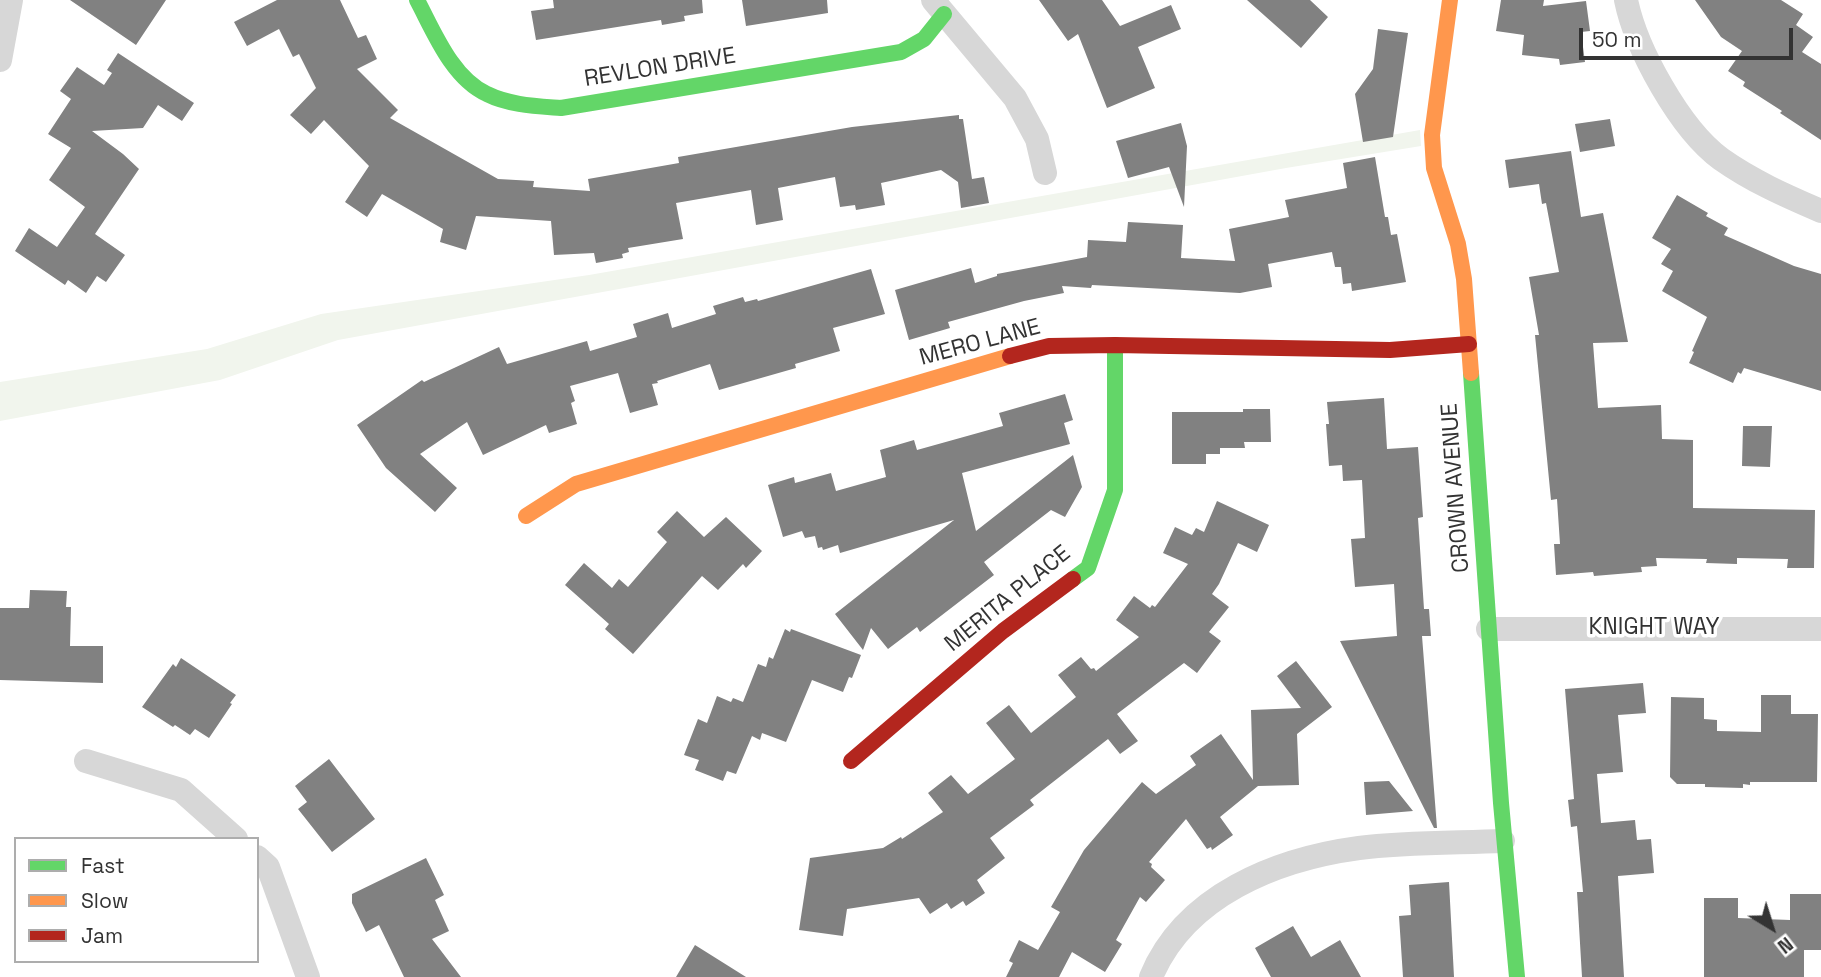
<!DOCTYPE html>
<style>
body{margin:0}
#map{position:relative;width:1821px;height:977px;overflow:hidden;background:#fff;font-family:"Space Grotesk",sans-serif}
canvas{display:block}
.legend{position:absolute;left:14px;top:837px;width:245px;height:126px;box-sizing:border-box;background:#fff;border:2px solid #adadad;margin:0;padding:9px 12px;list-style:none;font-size:21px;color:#333}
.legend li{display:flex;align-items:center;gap:14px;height:35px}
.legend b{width:35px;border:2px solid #adadad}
.north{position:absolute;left:1737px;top:893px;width:70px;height:70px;-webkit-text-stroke:5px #fff;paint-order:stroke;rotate:142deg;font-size:19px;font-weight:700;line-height:28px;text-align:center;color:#333}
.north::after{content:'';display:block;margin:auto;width:24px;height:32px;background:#333;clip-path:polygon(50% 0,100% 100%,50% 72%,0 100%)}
.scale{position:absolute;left:1579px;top:28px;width:214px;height:32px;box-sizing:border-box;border:4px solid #333;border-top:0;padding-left:9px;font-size:21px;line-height:24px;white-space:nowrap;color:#333;-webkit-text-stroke:5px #fff;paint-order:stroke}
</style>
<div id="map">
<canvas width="1821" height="977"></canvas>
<ul class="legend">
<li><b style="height:9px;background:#63d668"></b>Fast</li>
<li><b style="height:9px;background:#ff974d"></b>Slow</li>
<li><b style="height:9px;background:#b3261e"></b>Jam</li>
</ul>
<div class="north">N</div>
<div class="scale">50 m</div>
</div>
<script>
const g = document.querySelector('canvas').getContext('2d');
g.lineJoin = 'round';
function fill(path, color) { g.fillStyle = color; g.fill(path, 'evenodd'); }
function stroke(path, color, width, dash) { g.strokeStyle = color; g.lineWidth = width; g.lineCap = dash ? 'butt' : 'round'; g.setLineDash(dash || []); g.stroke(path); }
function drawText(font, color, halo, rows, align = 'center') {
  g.font = font + ' "Space Grotesk",sans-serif'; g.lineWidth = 7; g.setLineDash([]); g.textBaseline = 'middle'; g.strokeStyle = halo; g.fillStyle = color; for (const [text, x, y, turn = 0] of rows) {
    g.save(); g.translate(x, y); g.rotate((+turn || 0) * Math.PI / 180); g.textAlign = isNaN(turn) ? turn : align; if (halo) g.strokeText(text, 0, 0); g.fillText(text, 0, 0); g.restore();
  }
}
const green = new Path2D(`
 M1420,130L1421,146L1286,168L338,340L220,380L0,421V382L207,349L321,314L589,275Z`);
const building = new Path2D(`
 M70,0H166L136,45Z
 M277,0H340L358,38L366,35L377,59L357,69L398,110L390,118L498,179L534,181L533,187L590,191L588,179L679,163L678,157L852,127L959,115V119H963L972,179L984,177L989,203L961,208L958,182L941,170L881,183L885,205L856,210L855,205L840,207L835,177L778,188L783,220L756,225L751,190L676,203L683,239L628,248L629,252L622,254L623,258L596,263L594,253L554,255L551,221L476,216L466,250L440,242L443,229L382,194L367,217L345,202L369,166L324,120L311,134L290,115L316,88L299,54L293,57L279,29L247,46L234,22Z
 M553,0H702L703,13L684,16L685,21L662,25L661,20L536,40L531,11L554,8Z
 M742,0H827L828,13L746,26Z
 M1039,0H1102L1120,26L1171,5L1181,29L1138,47L1155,88L1107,108L1078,34L1068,41Z
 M1247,0H1310L1328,17L1301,48Z
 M1501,0H1544L1543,6L1586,1L1590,31L1581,32L1585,62L1560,65L1559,59L1522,55L1524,35L1496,31Z
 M1695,0H1781L1803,14L1796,25L1813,37L1802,52L1821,64V140L1780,113L1782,111L1743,86L1745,82L1728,71L1742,51L1721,37Z
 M1378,29L1408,33L1393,137L1363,142L1355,94L1373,69Z
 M118,53L194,103L182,121L158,105L143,128L92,131L123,154L139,169L95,234L125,255L106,282L97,276L86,293L68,280L65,285L15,251L29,228L57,247L85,207L49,180L71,148L48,134L71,99L60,91L77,67L104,85L112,73L107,70Z
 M1610,119L1615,146L1580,152L1575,124Z
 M1181,123L1187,146L1184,207L1169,167L1128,178L1116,141Z
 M1571,151L1581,217L1603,213L1628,342L1593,343L1598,408L1661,405L1662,439L1693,440V508L1815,510L1814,568H1787L1788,559L1737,558V564L1706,563L1707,559L1656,558L1657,566L1641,567L1642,572L1594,576L1593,572L1556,575L1554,544H1560L1557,499L1551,500L1535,335H1539L1529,277L1559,272L1546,203L1542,204L1539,184L1509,188L1505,160Z
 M1375,157L1385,217H1388L1391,235L1397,234L1406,282L1352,291L1351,283L1343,284L1341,267H1335L1332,252L1268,264L1272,287L1240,293L1092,285L1091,288L1062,286L1064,293L1024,301L948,322L950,328L909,340L895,290L971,268L975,283L997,276V274L1087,257L1088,240L1126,242L1128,222L1183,225L1181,258L1235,261L1229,229L1289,217L1285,200L1347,188L1343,163Z
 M1677,195L1708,213L1706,216L1728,228L1724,235L1794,266L1821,274V391L1744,368L1741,374L1738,372L1733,383L1689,363L1694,352L1692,351L1707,317L1662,291L1673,271L1661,264L1671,249L1652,238Z
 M871,269L885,314L833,328L840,351L795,364L796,368L719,390L710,364L657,381L658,383L652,384L658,405L630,413L618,373L570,386L575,401L571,403L577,424L549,433L546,425L483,455L467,422L420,454L457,488L435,512L386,468L357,425L422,380L424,382L499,347L507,364L587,341L590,351L637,337L633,324L668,313L672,328L716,314L713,306L743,297L745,302L757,299L758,301Z
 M1065,394L1073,420L1064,423L1070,444L962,473L976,531L1073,455L1082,487L1065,517L1051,510L984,562L994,575L920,632L917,627L888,649L871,628L863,650L835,614L954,520L840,553L838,545L823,550L822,547L818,548L815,536L805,538L802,531L783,537L768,485L794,477L795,483L831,473L836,491L886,477L880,450L914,440L917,450L1003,426L999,413Z
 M1384,398L1387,449L1418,447L1423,517L1418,518L1424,609H1429L1431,636H1422L1437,828H1434L1340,641L1397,636L1394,584L1355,587L1351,539L1365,538L1362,480L1343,481L1342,465L1329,466L1326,424H1329L1327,402Z
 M1243,409H1270L1271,442H1244L1245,448H1220V454H1206V464H1172V412H1243Z
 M1743,426H1772L1770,467L1742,466Z
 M1217,501L1269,525L1257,552L1238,543L1219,584L1212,594L1229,607L1209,632L1221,641L1197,673L1184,663L1117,714L1138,741L1120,754L1108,739L1030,800L1034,805L990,838L1005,858L977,880L985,893L966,906L963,901L951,909L947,903L930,914L919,898L847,909L843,936L799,930L810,858L883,848L901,837L902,839L943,812L928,793L951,775L968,794L1015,759L986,723L1009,705L1031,733L1076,697L1058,675L1081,657L1091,669L1094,668L1096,671L1139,637L1116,620L1134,596L1150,608L1152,605L1155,607L1188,564L1163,553L1175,527L1192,535L1196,528L1204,532Z
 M677,511L704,537L726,517L762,551L746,568L743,564L718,590L702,576L633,654L605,629L609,624L565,585L584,563L612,588L619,579L628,587L667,542L657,532Z
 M30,590L67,591L66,607H71L70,646H103V683L0,680V608H29Z
 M785,629L790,632L791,629L861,655L852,678L849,677L843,692L812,680L786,742L762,733L760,740L752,736L736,774L727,771L723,781L695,770L699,760L684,755L698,719L707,723L717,696L731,702L733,698L743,702L758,664L766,667L769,657L773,659Z
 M181,658L236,695L230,703L232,704L209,738L195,729L190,735L175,725L173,727L142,707L173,664L176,667Z
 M1296,661L1332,707L1297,734L1299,785L1258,786L1220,817L1233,835L1212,850L1211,847L1207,849L1186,819L1149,862L1152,864L1151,867L1165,880L1146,902L1140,897L1116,940L1122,944L1105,972L1072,952L1059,977H1006L1013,963L1009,961L1019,940L1038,950L1060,912L1051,907L1084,850L1142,782L1156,794L1196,765L1190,756L1221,734L1253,780L1251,710L1301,708L1277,676Z
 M1643,683L1646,713L1618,715L1623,772L1597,774L1601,823L1635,820L1637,840L1651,839L1654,873L1618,876L1624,977H1582L1577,892H1583L1577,826L1571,827L1568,800L1574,799L1565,689Z
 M1761,695H1791V714H1818L1817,782H1750V785L1743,784V788L1705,787V784H1677L1670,777L1671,697L1704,698V719L1717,720V731L1761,732Z
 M329,759L375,819L332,852L298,809L307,802L295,786Z
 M1389,781L1413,811L1366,815L1364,782Z
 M426,858L444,895L435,900L449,931L432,939L461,977H404L379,925L366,932L352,903V894Z
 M1449,882L1454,977H1403L1399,916L1411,915L1409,885Z
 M1790,894H1821V950H1804V977H1704V898H1738V918L1790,920Z
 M1293,926L1311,957L1340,940L1361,977H1271L1255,948Z
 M695,945L746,977H676Z`);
const street = new Path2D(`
 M933,0L1015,98L1037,139L1045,173
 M1626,0C1636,49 1680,129 1721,159C1752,181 1786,196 1821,211
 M0,60L11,0
 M1488,629H1821
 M86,761L181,790L236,839
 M257,857L268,867L308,977
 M1151,977C1185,895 1277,859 1359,848C1406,842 1456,843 1503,841`);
const fast = new Path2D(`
 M417,0C434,32 452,78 487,94C509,105 536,106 561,108L901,52L924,39L944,14
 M1471,373L1501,803L1517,977
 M1073,579L1088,568L1115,490V345`);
const slow = new Path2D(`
 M1450,0L1432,135L1434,168L1458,244L1464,279L1471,373
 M526,516L576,484L1010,356`);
const jam = new Path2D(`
 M1010,356L1049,346L1115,345L1390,350L1469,344
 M851,761L1003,631L1073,579`);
const streetNames = [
 ["REVLON DRIVE",660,68,-9],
 ["MERO LANE",980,343,-15],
 ["CROWN AVENUE",1456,488,-94],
 ["MERITA PLACE",1008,599,-39],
 ["KNIGHT WAY",1654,628]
];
fill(green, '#f1f5ed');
fill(building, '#818181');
stroke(street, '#d7d7d7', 24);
stroke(fast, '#63d668', 16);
stroke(slow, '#ff974d', 16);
stroke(jam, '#b3261e', 16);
drawText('23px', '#333', '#fff', streetNames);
</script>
